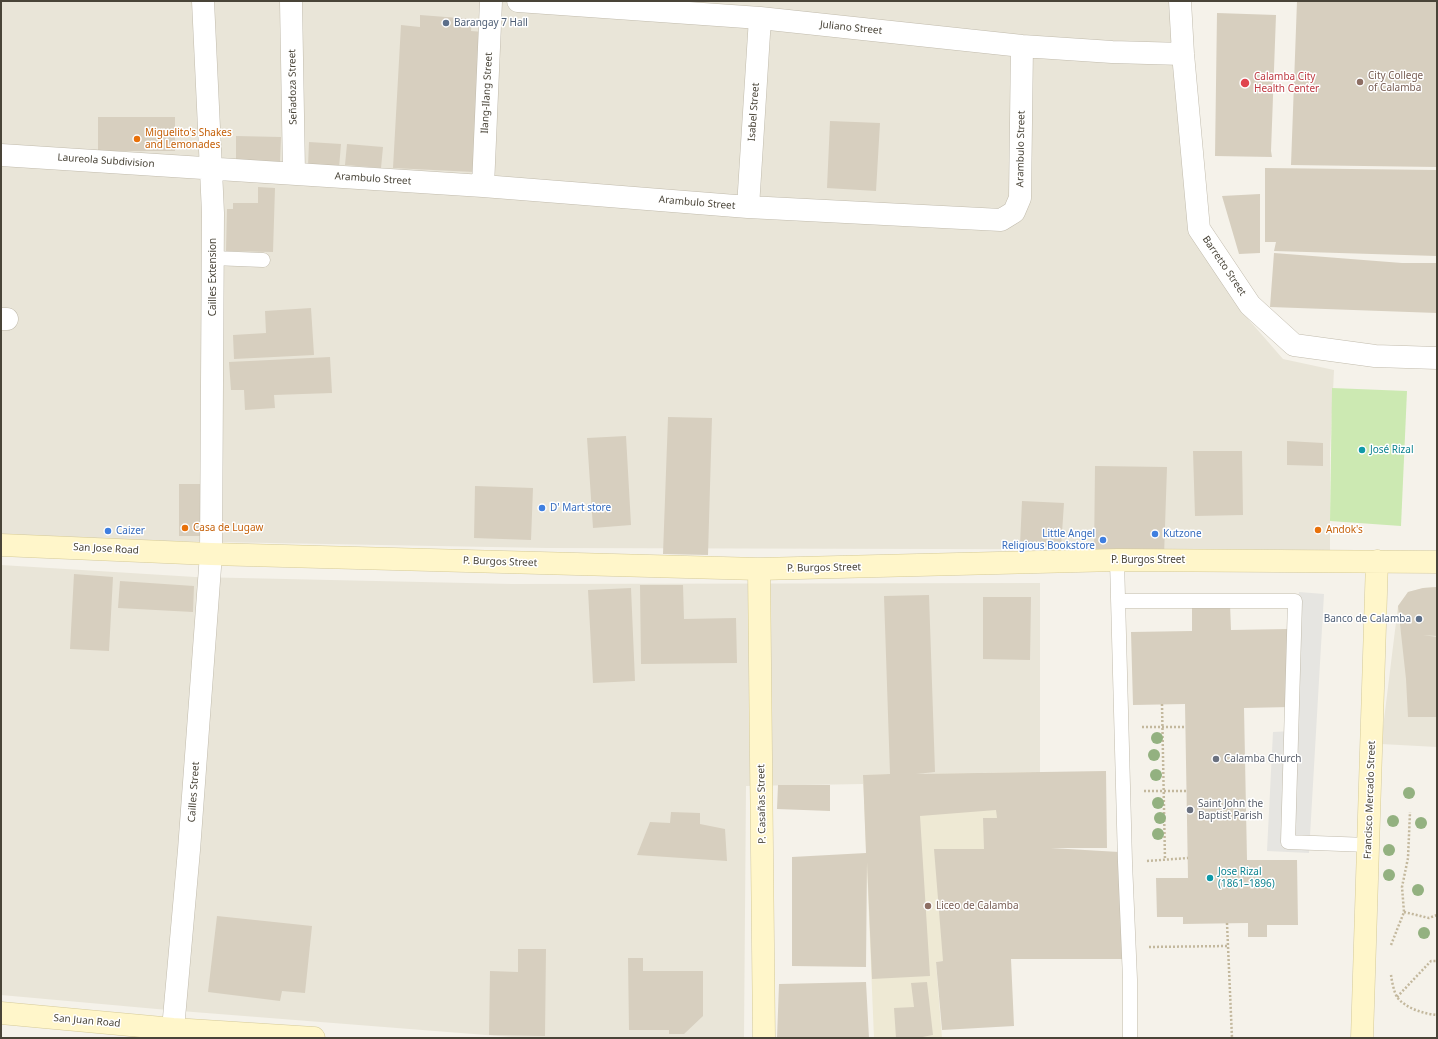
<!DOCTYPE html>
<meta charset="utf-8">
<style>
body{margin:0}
#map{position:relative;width:1438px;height:1039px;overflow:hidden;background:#f5f2ea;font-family:"Noto Sans",sans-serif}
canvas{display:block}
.frame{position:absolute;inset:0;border:2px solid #494438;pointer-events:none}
</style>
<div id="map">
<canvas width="1438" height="1039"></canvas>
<div class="frame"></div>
</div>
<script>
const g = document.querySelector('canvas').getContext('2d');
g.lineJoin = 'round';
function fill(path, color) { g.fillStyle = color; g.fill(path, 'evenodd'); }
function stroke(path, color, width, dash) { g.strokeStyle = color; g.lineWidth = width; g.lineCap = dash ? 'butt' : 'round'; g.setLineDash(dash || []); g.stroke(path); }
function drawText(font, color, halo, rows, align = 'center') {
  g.font = font + ' "Noto Sans",sans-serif'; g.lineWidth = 3; g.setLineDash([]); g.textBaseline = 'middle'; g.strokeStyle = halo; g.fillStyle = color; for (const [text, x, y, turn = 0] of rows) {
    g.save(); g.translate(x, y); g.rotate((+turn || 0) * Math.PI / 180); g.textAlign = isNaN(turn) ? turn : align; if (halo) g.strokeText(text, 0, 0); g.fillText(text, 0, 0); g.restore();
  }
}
const residential = new Path2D(`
 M1,1H1191L1199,212L1218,264L1249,320L1283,359L1334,370L1330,454V550L547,548L50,539L1,536Z
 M1,565L195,577L512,584L1040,583V772L863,775V784L746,786L744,1038H524L168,1010L1,995Z
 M1437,587V747L1381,744L1398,606L1408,592L1423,588Z`);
const education = new Path2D(`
 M1040,772L1044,848L943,961L936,962L942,1038H874L863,775Z`);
const green = new Path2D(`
 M1332,388L1407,391L1401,526L1330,521Z`);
const parking = new Path2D(`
 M1299,592L1324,594L1309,853L1267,851L1273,732L1293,731Z`);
const building = new Path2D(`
 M1297,1H1437V167L1291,165Z
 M1217,13L1276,15L1271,151L1272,157L1215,156Z
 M420,15L472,19L471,31L484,32L474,172L393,168L401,25L420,27Z
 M98,117H175V151H98Z
 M830,121L880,123L876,191L827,188Z
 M236,136L281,137L280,162L236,160Z
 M309,142L341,144L339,168L308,166Z
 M347,144L383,147L381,168L345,165Z
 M1265,168L1437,170V256L1274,251L1276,242H1265Z
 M258,187L275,188L273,252L226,251L227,209H233V203H258Z
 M1260,194V253L1239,254L1222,196Z
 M1274,253L1402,263H1437V313L1270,307Z
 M311,308L314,355L234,359L233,335L266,333L265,311Z
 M330,357L332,393L274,395L275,408L245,410L244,390H231L229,362Z
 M668,417L712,418L708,555L663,554Z
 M626,436L631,525L593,528L587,438Z
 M1287,441L1323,443V466L1287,465Z
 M1193,451H1242L1243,515L1195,516Z
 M1095,466L1167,467L1164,556H1094Z
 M179,484H208V536H179Z
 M475,486L533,488L531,540L474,538Z
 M1022,501L1064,503L1061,548L1020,545Z
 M74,574L113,577L109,651L70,649Z
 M120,581L194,586L193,612L118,608Z
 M640,585H683L684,619L736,618L737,663L641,664Z
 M1437,587V636L1423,635L1437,637V717H1408L1406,679L1398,606L1408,592L1423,588Z
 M631,588L635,681L593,683L588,590Z
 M929,595L935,772L916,774L1106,771L1107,848H1051L1119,852L1127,959H1011L1014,1026L942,1030L936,962L943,961L934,849H984L983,818H997L996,810L920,816L930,976L872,979L867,862L866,967L792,966V857L866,853L863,775L890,774L884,596Z
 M983,597H1031L1030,660L983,659Z
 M1230,604L1231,630L1288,629L1290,707L1244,708L1247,860H1297L1298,925H1267V937H1248V923L1183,924V917H1157L1156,878H1188L1185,704L1133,705L1131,632L1192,631V605Z
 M778,785H830V811L777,809Z
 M671,812L700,813V824L725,829L727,861L637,855L650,822L670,823Z
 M217,916L312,926L305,993L282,991L280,1001L208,992Z
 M518,949H546L545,1036L489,1035L490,971L518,972Z
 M628,958H643V971H703V1016L684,1034H669V1030H629Z
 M866,982L869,1038H777L779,984Z
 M927,982L933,1035L917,1038H896L894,1008L914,1007L911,983Z`);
const path = new Path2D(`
 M1162,704L1165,860
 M1142,727H1186
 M1144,791H1187
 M1147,861L1188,858
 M1404,912L1429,918L1437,915
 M1227,923L1232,1038
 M1391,945L1404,912L1402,887L1408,858L1410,812
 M1149,947L1228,946
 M1391,975C1392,982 1394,992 1397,997C1405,1008 1424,1014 1437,1015
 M1397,997L1431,961H1437`);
const lane = new Path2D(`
 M213,258L263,260
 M1117,560L1125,862L1130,979V1038
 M1118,601H1295L1288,842L1368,845`);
const street = new Path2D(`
 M291,1L294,173
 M518,1L760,18L1022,46L1112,52L1183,54
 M1180,1L1183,54L1199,229L1250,305L1294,345L1375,356L1437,358
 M1,155L483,186L748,207L1001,220L1014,212L1020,198L1022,46
 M483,186L491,1
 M748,207L760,18
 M1,319H7
 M173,1029L189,850L211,554L213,213L203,1`);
const secondary = new Path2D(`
 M1,545L211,554L759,569L1117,560L1437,562
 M759,569L764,1038
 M1,1013L173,1029L314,1038
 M1362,1038L1377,561`);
const trees = [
 [1157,738],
 [1154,755],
 [1156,775],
 [1409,793],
 [1158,803],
 [1160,818],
 [1393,821],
 [1421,823],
 [1158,834],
 [1389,850],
 [1389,875],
 [1418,890],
 [1424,933]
];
const markers = [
 [446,23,4,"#5c6f8a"],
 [1360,82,4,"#8d6e63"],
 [1245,83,5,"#e0444e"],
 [137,139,4,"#e8710a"],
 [1362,450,4,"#0f9aa8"],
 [542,508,4,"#3f7fe0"],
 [185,528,4,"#e8710a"],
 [1318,530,4,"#e8710a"],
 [108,531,4,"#3f7fe0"],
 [1155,534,4,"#3f7fe0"],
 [1103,540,4,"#3f7fe0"],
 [1419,619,4,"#5c6f8a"],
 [1216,759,4,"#6b7280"],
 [1190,810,4,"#6b7280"],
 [1210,878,4,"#0f9aa8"],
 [928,906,4,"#8d6e63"]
];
const serviceNames = [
 ["Barangay 7 Hall",454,23],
 ["Banco de Calamba",1411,619,"right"]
];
const streetNames = [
 ["Juliano Street",851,28,6],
 ["Señadoza Street",293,87,-91],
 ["Ilang-Ilang Street",487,93,-87],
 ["Isabel Street",754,112,-86],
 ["Arambulo Street",1021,149,-89],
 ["Laureola Subdivision",106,161,4],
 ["Arambulo Street",373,179,4],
 ["Arambulo Street",697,203,5],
 ["Barretto Street",1224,266,56],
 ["Cailles Extension",213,277,-90],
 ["San Jose Road",106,549,3],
 ["P. Burgos Street",1148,560],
 ["P. Burgos Street",500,562,2],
 ["P. Burgos Street",824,568,-1],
 ["Cailles Street",194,792,-86],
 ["Francisco Mercado Street",1370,800,-88],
 ["P. Casañas Street",762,804,-91],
 ["San Juan Road",87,1021,5]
];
const educationNames = [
 ["City College",1368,76],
 ["of Calamba",1368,88],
 ["Liceo de Calamba",936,906]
];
const healthNames = [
 ["Calamba City",1254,77],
 ["Health Center",1254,89]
];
const foodNames = [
 ["Miguelito's Shakes",145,133],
 ["and Lemonades",145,145],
 ["Casa de Lugaw",193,528],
 ["Andok's",1326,530]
];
const cultureNames = [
 ["José Rizal",1370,450],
 ["Jose Rizal",1218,872],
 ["(1861–1896)",1218,884]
];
const shopNames = [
 ["D' Mart store",550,508],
 ["Caizer",116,531],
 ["Little Angel",1095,534,"right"],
 ["Religious Bookstore",1095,546,"right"],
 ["Kutzone",1163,534]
];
const worshipNames = [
 ["Calamba Church",1224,759],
 ["Saint John the",1198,804],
 ["Baptist Parish",1198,816]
];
fill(residential, '#e9e5d8');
fill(education, '#eee9d4');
fill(green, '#cce9b2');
fill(parking, '#e6e5e1');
fill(building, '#d7cfbf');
stroke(lane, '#c1bbac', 15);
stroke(street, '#c1bbac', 23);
stroke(secondary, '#d5ca99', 23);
stroke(path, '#c3b89d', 2.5, [2, 2]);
stroke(lane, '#fff', 14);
stroke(street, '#fff', 22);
stroke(secondary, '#fff6ca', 22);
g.fillStyle = '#93b180';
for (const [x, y] of trees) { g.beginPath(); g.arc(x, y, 6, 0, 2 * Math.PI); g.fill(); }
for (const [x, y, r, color] of markers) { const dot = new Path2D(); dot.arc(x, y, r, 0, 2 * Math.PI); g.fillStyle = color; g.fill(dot); stroke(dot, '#fff', 1.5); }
drawText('10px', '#4e5e75', '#fff', serviceNames, 'left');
drawText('10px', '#494438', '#fff', streetNames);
drawText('10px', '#785e54', '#fff', educationNames, 'left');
drawText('10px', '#be3a42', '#fff', healthNames, 'left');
drawText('10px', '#c56008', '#fff', foodNames, 'left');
drawText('10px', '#0d838f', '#fff', cultureNames, 'left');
drawText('10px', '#366cbe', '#fff', shopNames, 'left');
drawText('10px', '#5b616d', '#fff', worshipNames, 'left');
</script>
